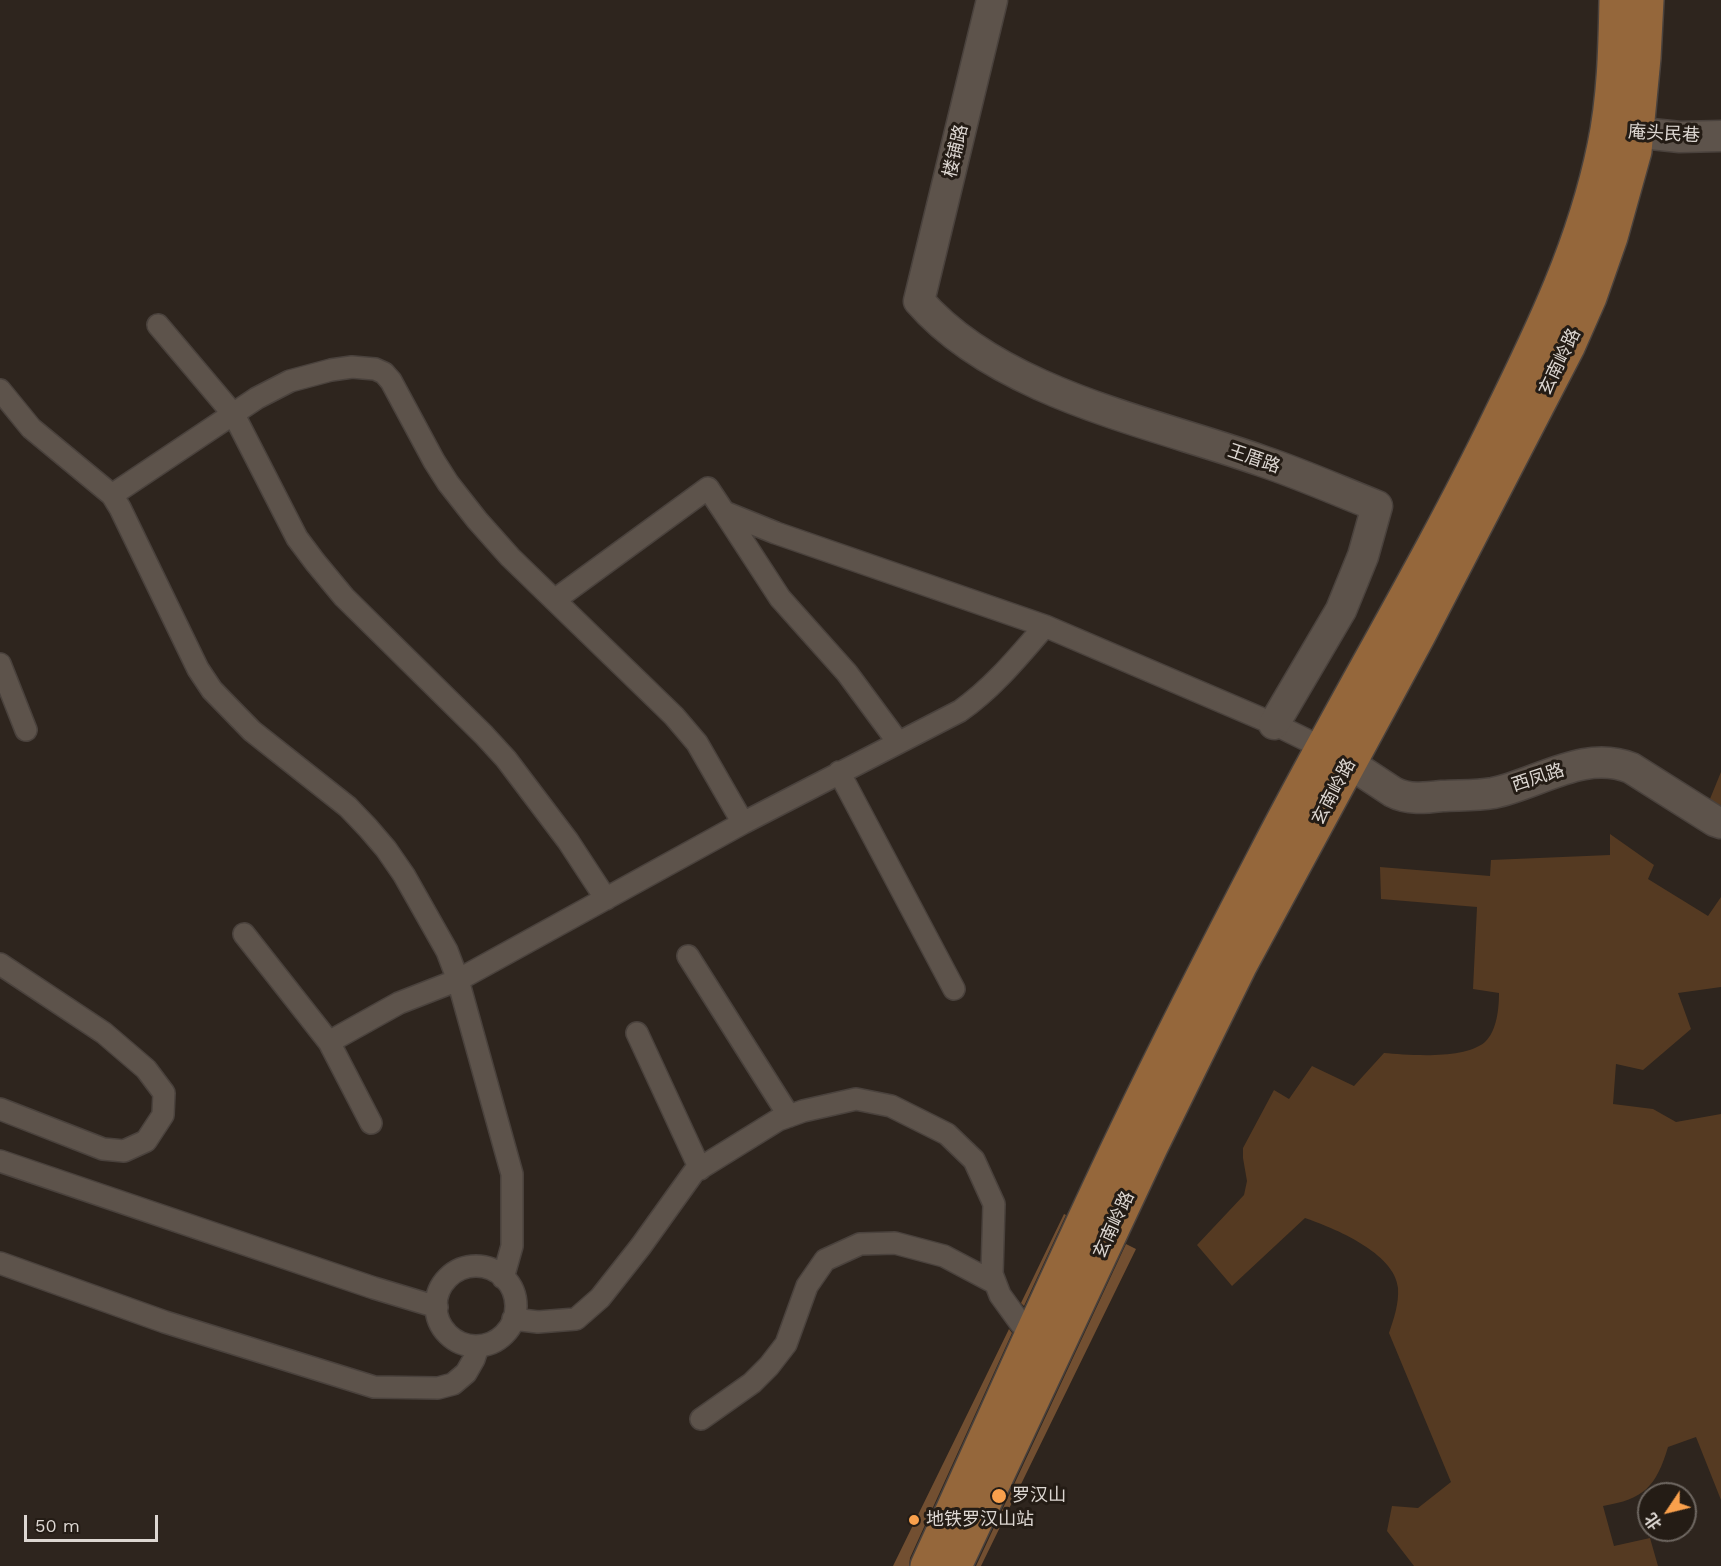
<!DOCTYPE html>
<meta charset="utf-8">
<style>
body{margin:0}
#map{position:relative;width:1721px;height:1566px;overflow:hidden;background:#2e251e;font-family:"Work Sans","Noto Sans SC",sans-serif}
canvas{display:block}
.north{position:absolute;left:1637px;top:1482px;width:60px;height:60px;box-sizing:border-box;background:#241c15;border:2px solid #6e6761;border-radius:50%;rotate:235deg;font-size:16px;font-weight:700;line-height:24px;text-align:center;color:#ddd7d2}
.north::after{content:'';display:block;margin:auto;width:21px;height:27px;background:#f9a04c;clip-path:polygon(50% 0,100% 100%,50% 72%,0 100%)}
.scale{position:absolute;left:24px;top:1515px;width:134px;height:27px;box-sizing:border-box;border:3px solid #ddd7d2;border-top:0;padding-left:8px;font-size:18px;line-height:21px;white-space:nowrap;color:#ddd7d2;-webkit-text-stroke:4px #241c15;paint-order:stroke}
</style>
<div id="map">
<canvas width="1721" height="1566"></canvas>
<div class="north">北</div>
<div class="scale">50 m</div>
</div>
<script>
const g = document.querySelector('canvas').getContext('2d');
g.lineJoin = 'round';
function fill(path, color) { g.fillStyle = color; g.fill(path, 'evenodd'); }
function stroke(path, color, width, dash) { g.strokeStyle = color; g.lineWidth = width; g.lineCap = dash ? 'butt' : 'round'; g.setLineDash(dash || []); g.stroke(path); }
function drawText(font, color, halo, rows, align = 'center') {
  g.font = font + ' "Work Sans","Noto Sans SC",sans-serif'; g.lineWidth = 6; g.setLineDash([]); g.textBaseline = 'middle'; g.strokeStyle = halo; g.fillStyle = color; for (const [text, x, y, turn = 0] of rows) {
    g.save(); g.translate(x, y); g.rotate((+turn || 0) * Math.PI / 180); g.textAlign = isNaN(turn) ? turn : align; if (halo) g.strokeText(text, 0, 0); g.fillText(text, 0, 0); g.restore();
  }
}
const green = new Path2D(`
 M1721,772V824L1703,816Z
 M1610,834L1654,865L1648,879L1708,916L1721,897V987L1678,993L1691,1029L1643,1070L1616,1064L1613,1104L1653,1109L1676,1122L1721,1114V1500L1696,1437L1668,1447C1656,1487 1644,1499 1603,1506L1614,1546L1650,1538L1658,1566H1414L1387,1531L1392,1506L1418,1508L1451,1482L1389,1333C1394,1318 1399,1304 1398,1288C1395,1253 1334,1228 1305,1218L1232,1286L1197,1245L1244,1195L1247,1181L1243,1158V1148L1274,1090L1289,1099L1312,1066L1354,1086L1384,1053C1409,1055 1464,1060 1485,1042C1497,1031 1499,1008 1499,993L1473,989L1477,907L1381,899L1380,867L1490,876L1491,860L1610,855Z`);
const building = new Path2D(`
 M1064,1214L1066,1215L1024,1306L1021,1303Z
 M1126,1244L1136,1249L981,1566H976Z
 M1009,1329L1012,1333L910,1558L909,1566H893Z`);
const street = new Path2D(`
 M158,325L234,415L297,538L315,562L344,597L484,735L506,759L568,841L606,899
 M0,390L31,428L112,495L120,508L198,669L212,690L252,731L348,807L368,828L386,849L404,875L447,951L458,980L512,1174V1246L503,1278
 M112,495L257,398L290,381L331,370L352,367L375,369L384,373L391,381L434,461L448,483L477,520L510,557L674,716L697,743L743,823
 M724,512L780,598L847,673L898,742
 M556,599L708,488L724,512L776,533L1045,626L1274,724L1323,748
 M0,664L26,730
 M839,772L954,989
 M244,934L329,1042L371,1123
 M688,956L789,1116
 M0,964L104,1033L146,1069L164,1093L163,1115L146,1141L124,1151L103,1149L0,1109
 M637,1033L700,1169
 M329,1042L399,1003L458,980L743,823L960,711C993,688 1019,656 1045,626
 M0,1161L374,1288L437,1307
 M0,1263L165,1322L374,1387L438,1388L453,1384L466,1373L474,1359L478,1347
 M436 1306a40 40 0 1 1 80 0a40 40 0 1 1-80 0Z
 M513,1319L538,1322L576,1319L600,1298L641,1246L694,1172L778,1120L803,1111L856,1099L891,1106L947,1134L974,1160L994,1204L992,1274L1000,1295L1021,1324
 M701,1419L752,1383L769,1366L786,1344L807,1286L825,1260L860,1244L895,1243L944,1256L995,1283`);
const secondary = new Path2D(`
 M992,0L919,301C999,393 1152,422 1262,461C1301,474 1339,491 1377,506L1363,556L1341,610L1274,724
 M1613,130L1680,137L1721,136
 M1349,763L1393,792C1408,800 1425,798 1442,796C1459,795 1476,796 1493,793C1538,784 1584,749 1631,768L1715,821L1721,823`);
const primary = new Path2D(`
 M927,1566C993,1422 1056,1276 1125,1133C1170,1039 1217,947 1265,855C1340,709 1426,568 1498,420C1542,331 1584,244 1604,146C1614,98 1615,49 1616,0
 M955,1566L1151,1147L1240,966L1419,635L1568,347L1590,297L1611,237L1635,151L1644,58L1647,0`);
const markers = [
 [999,1496,8,"#f9a04c"],
 [914,1520,6,"#f9a04c"]
];
const streetNames = [
 ["庵头民巷",1664,134,3],
 ["楼铺路",956,151,-77],
 ["玄南岭路",1560,362,-64],
 ["王厝路",1254,459,19],
 ["西凤路",1538,778,-18],
 ["玄南岭路",1334,792,-62],
 ["玄南岭路",1114,1225,-65]
];
const poiNames = [
 ["罗汉山",1012,1496],
 ["地铁罗汉山站",926,1520]
];
fill(green, '#553a22');
fill(building, '#724f31');
stroke(street, '#4a423d', 24);
stroke(secondary, '#4a423d', 33);
stroke(primary, '#4a423d', 36);
stroke(street, '#5d534b', 21);
stroke(secondary, '#5d534b', 30);
stroke(primary, '#95673b', 33);
for (const [x, y, r, color] of markers) { const dot = new Path2D(); dot.arc(x, y, r, 0, 2 * Math.PI); g.fillStyle = color; g.fill(dot); stroke(dot, '#241c15', 2); }
drawText('18px', '#ddd7d2', '#241c15', streetNames);
drawText('18px', '#ddd7d2', '#241c15', poiNames, 'left');
</script>
